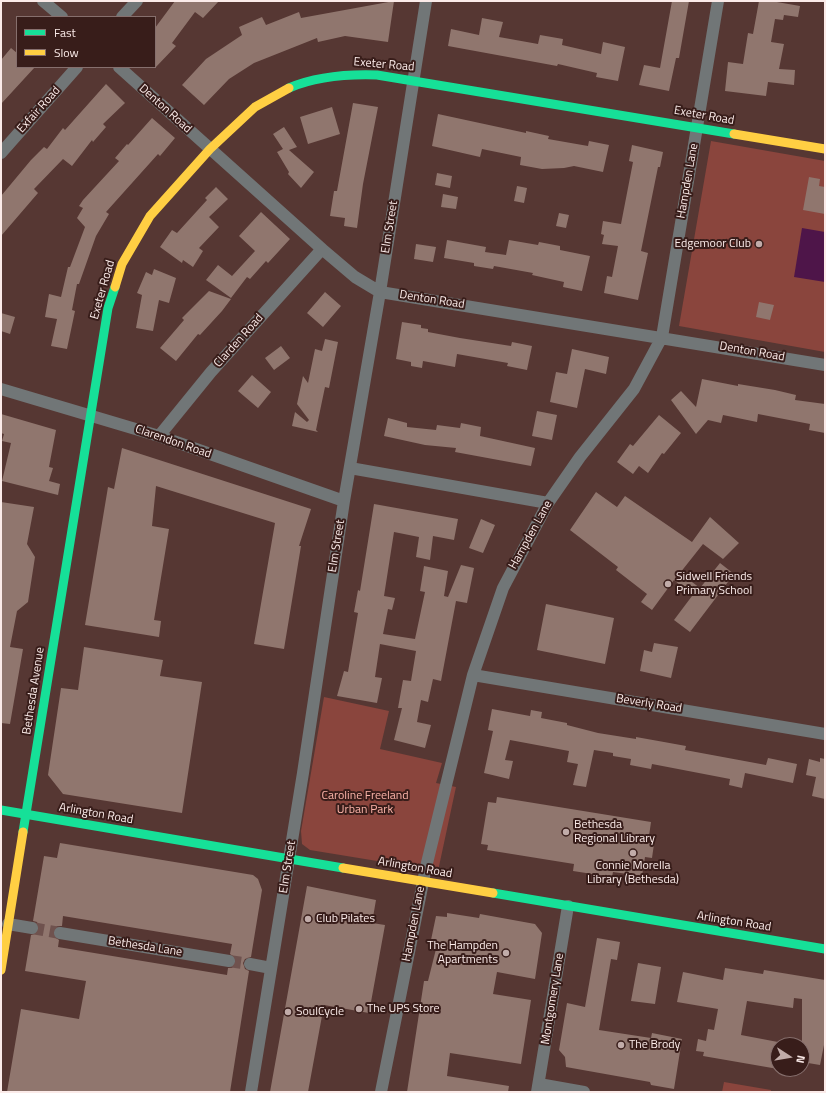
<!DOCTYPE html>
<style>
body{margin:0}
#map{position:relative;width:826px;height:1093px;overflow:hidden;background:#563733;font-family:"Titillium Web",sans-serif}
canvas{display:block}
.frame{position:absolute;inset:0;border:2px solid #fbebe9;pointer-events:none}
.legend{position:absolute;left:16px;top:16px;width:140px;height:52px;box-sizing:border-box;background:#381d1a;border:1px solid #866f6d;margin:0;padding:5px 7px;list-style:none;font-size:12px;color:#fbebe9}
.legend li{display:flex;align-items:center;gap:8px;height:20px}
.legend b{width:20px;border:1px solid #866f6d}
.north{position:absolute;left:770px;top:1037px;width:40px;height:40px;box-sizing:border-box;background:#381d1a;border:1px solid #866f6d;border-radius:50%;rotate:102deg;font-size:11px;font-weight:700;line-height:16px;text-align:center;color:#fbebe9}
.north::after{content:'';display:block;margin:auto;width:14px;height:18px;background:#c1aca9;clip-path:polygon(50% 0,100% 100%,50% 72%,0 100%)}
</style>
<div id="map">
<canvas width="826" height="1093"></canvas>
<div class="frame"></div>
<ul class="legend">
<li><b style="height:5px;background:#16e098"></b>Fast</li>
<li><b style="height:5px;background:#ffcf43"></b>Slow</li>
</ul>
<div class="north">N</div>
</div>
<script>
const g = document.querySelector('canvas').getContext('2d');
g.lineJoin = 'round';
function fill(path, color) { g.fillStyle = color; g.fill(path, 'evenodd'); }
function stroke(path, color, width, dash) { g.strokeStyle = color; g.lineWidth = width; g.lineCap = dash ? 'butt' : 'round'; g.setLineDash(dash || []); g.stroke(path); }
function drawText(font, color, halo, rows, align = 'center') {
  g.font = font + ' "Titillium Web",sans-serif'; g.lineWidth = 4; g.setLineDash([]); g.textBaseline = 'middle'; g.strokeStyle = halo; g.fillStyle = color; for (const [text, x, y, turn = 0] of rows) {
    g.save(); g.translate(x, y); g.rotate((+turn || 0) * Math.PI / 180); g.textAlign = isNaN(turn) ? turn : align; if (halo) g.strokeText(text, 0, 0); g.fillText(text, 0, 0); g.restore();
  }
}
const green = new Path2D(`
 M711,141L825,161V352L679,326Z
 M324,697L389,711L380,749L442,763L436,783L456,787L438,871L310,850L302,844L301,831Z
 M724,1082L771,1090V1092H722Z`);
const water = new Path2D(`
 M802,228L825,232V282L794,277Z`);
const building = new Path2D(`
 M175,1H219L203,18L195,12L172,43L176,46L155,68V28Z
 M394,1L388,42L345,36L318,42L317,38L254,63L229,79L204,105L182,85L206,59L242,35L239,27L262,17L266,25L299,12L301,18Z
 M672,1H689L679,58H676L669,91L639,85L644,65L660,68Z
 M759,1H771L800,6L798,17L784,15L783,20L775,19L771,42L784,44L779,69L795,70L794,85L768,82L766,96L725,91L728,62L743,64L748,33L753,34Z
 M482,18L503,22L499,37L538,44L540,35L563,39L562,45L601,54L603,42L625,47L618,81L596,77L597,73L558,64L557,66L448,46L451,29L479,35Z
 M11,48L17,53V67H35L1,104V60Z
 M106,84L125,103L103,124L106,127L93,142L92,140L72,166L63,159L34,189L38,193L1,236V196L31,160L44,147L47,149L63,128L65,130Z
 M353,103L378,107L363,184L357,228L344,226L345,218L330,216L334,191H337Z
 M332,107L340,134L308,144L300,117Z
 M438,114L526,133V131L549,136L548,139L588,146L589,141L609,145L603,172L574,166L564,168L542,169L520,165L521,157L482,149L480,157L432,146Z
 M152,118L175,138L160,156L158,154L106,212L109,214L96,236L79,284H77L72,310L75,311L67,349L51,346L57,319L45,317L49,294L61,297L68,267H70L85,227L77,218L83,208L79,206L83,200L119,161L115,158L127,144L128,145Z
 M284,127L297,147L289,150L314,172L301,188L288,174L289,172L277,152L283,149L273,134Z
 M632,145L663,152L660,167H658L641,251L648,253L638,300L604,293L607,276L612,277L618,246L602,244L604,235L601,234L603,221L621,224L633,162L629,161Z
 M437,173L452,176L450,188L435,185Z
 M809,177L820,179L819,186L825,187V214L803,210Z
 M517,186L527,188L524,203L514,201Z
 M216,187L228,199L209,217L219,227L199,248L203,251L193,267L183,260L182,263L160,247L172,230L177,233L207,200L205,198Z
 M443,194L458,197L456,209L441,207Z
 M261,212L290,239L268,263L266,261L250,279L247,277L231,298L206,280L218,265L232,276L255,251L239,236Z
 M559,213L569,215L566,228L556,226Z
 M447,240L486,247L485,252L506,255L509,240L538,245L539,242L560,246V250L590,256L582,291L563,287L564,282L532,275L533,273L494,266L493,269L474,266V263L444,258Z
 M416,244L436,247L433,262L414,259Z
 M154,269L176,278L169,303L159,300L153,331L136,328L142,295L137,293L146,272L152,275Z
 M209,291L231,299L222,311L200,335L198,334L176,361L160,348L184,320L182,318Z
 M325,292L341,306L323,327L307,313Z
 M759,302L774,305L770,320L756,317Z
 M1,313L15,317L10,334L1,331Z
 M402,322L421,325V328L428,329V332L460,338L511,346L512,342L532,346L527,370L507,366L508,363L457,354L455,367L423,361L422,368L411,366V362L396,359Z
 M325,339L338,342L329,388L325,387L316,430L318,432L292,426L295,412L307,422L309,420L297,404L303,376L308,383L315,349L322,351Z
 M281,346L290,358L274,370L265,358Z
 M572,349L609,357L606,374L585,369L577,408L550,402L556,372L567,374Z
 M252,375L271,392L258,408L238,391Z
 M702,379L738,386V384L775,390L796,395L795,400L825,404V433L809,430L810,424L758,414L757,422L723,415L721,423L708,420L696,434L671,400L681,391L696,407Z
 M537,411L557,415L552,440L532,436Z
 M1,414L56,430L49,467L53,468L49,481L60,484L58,495L2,481L11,443L2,441L4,434L1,433Z
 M659,415L681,433L664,454L662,453L648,473L639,466L633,474L617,462L630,444L633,446Z
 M388,418L407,423V427L436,430L437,425L460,428L461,423L481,427L480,436L535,448L531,466L455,452L456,448L425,445L384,436Z
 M122,448L311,509L299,546H301L284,649L254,644L275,523L156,486L152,526L169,529L154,620L161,621L159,637L85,625L108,487L114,489Z
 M596,492L617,507L625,496L692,542L710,517L739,543L723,559L703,544L680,573L700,588L720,563L734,574L690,632L674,620L692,596L674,580L652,610L641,602L647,594L616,570L618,567L570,530Z
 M1,502L34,507L27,544L35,557L28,602L17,611L10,647L23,649L10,724L1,723Z
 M374,504L458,519L454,540L433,536L430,560L416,557L419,537L394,532L384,596L395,598L392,610L388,609L383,634L415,639L425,592L420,591L424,566L448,571L444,596L448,597L461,565L474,568L467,603L456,601L441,681L433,679L428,702L421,700L417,722L431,725L425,748L394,740L402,708H398L403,680L411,681L416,651L380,644L375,677L382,678L377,703L337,696L344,671L348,672L358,613L354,612L358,590L360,591Z
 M481,519L495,525L483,553L469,548Z
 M546,604L614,618L605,664L537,650Z
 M654,643L678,647L671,678L640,671L644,650L652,652Z
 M84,647L163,660L160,676L202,682L182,813L63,794L48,775L61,688L78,690Z
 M492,709L530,716L531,710L542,712L541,718L567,723V725L598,733L636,739V737L664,742L686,746L685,750L766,765L768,758L797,764L793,783L745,773L742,788L729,785L730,779L652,764L651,769L630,765L631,759L613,756V753L594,750L586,787L573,785L578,764L567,762L569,751L510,740L505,760L513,761L509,779L484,773L493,731L488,730Z
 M820,758L825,759V799L812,796L816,777L806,775L809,759L820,762Z
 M497,797L651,822L648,843L654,844L652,858L645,857L642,876L613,872L612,877L573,871L574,864L487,850L488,845L481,844L488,802L496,803Z
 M60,843L253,875L258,879L262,890L251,957L245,959L243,963L245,969L249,971L230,1092H7L21,1009L79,1019L86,981L25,971L31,935L38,933L39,929L37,922L33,921L44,856L57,858ZM63,916L232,944L230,954L236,958V963L232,968H228L227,975L58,947L59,940L53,936V931L57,926H62Z
 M307,886L376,900L372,923L385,925L369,1013L324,1005L308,1092H270Z
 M447,913L479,918L480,914L535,924L542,933L535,979L497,972L493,994L531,1000L521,1064L450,1053L447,1076L509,1086L508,1092H407L424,981H428L438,941L431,940L436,916L447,917Z
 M597,938L620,942L617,960L611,959L599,1030L651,1038L652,1033L682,1039L674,1089L651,1085L650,1082L566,1067L565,1057L559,1050L567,1003L585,1007Z
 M638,963L661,967L655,1004L631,1001Z
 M725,968L763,974L764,970L825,980V1040L820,1065L802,1062V999L794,998L793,1008L747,1001L741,1035L778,1042V1069L703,1056L704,1052L696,1051L698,1039L706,1041L708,1029L714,1030L718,1009L677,1002L683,972L723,980Z`);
const streetTunnel = new Path2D(`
 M32,928L60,933
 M229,961L250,964`);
const street = new Path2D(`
 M43,1L62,17
 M122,17L137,1
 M119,67L322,249L355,277L380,292L825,365
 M1,153L77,67
 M1,389L159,436L344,501
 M159,436L211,372L322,249
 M350,468L548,503
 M473,675L825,734
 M8,924L32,928
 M60,933L229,961
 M250,964L271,968
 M539,1084L584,1092
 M251,1092L303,773L344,501L380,292L426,1
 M381,1092L426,867L473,675L503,588L548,503L580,457L634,389L662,337L718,1
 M537,1092L568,906`);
const fast = new Path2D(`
 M289,88C317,76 347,74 377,75L734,134
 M1,810L343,868
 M23,832L108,308L115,287
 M493,893L825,949`);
const slow = new Path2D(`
 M734,134L825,149
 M115,287L122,264L150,216L210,149L255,107L289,88
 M343,868L493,893
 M1,970L23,832`);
const markers = [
 [759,244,4,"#c1aca9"],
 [668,584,4,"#c1aca9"],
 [566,832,4,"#c1aca9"],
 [633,853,4,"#c1aca9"],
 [308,919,4,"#c1aca9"],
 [506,953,4,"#c1aca9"],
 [359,1009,4,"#c1aca9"],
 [288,1012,4,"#c1aca9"],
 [621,1045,4,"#c1aca9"]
];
const streetNames = [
 ["Exeter Road",384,65,5],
 ["Denton Road",165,109,42],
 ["Exfair Road",39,110,-48],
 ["Exeter Road",704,116,10],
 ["Hampden Lane",688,181,-80],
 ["Elm Street",390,227,-81],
 ["Exeter Road",103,290,-74],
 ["Denton Road",432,300,9],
 ["Clarden Road",239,341,-48],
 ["Denton Road",752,352,10],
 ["Clarendon Road",173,442,19],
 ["Hampden Lane",531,535,-61],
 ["Elm Street",337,546,-81],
 ["Bethesda Avenue",34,691,-81],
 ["Beverly Road",649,704,9],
 ["Arlington Road",96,814,10],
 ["Elm Street",288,867,-81],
 ["Arlington Road",415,868,10],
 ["Arlington Road",734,922,9],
 ["Hampden Lane",414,924,-79],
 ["Bethesda Lane",145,947,9],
 ["Montgomery Lane",553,999,-81]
];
const poiNames = [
 ["Edgemoor Club",751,244,"right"],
 ["Sidwell Friends",676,577],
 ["Primary School",676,591],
 ["Bethesda",574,825],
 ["Regional Library",574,839],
 ["Connie Morella",633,866,"center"],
 ["Library (Bethesda)",633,880,"center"],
 ["Club Pilates",316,919],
 ["The Hampden",498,946,"right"],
 ["Apartments",498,960,"right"],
 ["The UPS Store",367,1009],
 ["SoulCycle",296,1012],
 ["The Brody",629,1045]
];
const parkNames = [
 ["Caroline Freeland",365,796],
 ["Urban Park",365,810]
];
fill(green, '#8a453d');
fill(water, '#4e1549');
fill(building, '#90766e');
stroke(streetTunnel, '#6f524e', 12, [12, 6]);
stroke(street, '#717677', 12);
stroke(fast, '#16e098', 9);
stroke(slow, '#ffcf43', 9);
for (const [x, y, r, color] of markers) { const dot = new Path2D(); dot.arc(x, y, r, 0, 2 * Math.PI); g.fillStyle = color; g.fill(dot); stroke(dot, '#381d1a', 1.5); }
drawText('12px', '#fbebe9', '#381d1a', streetNames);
drawText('12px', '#fbebe9', '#381d1a', poiNames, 'left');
drawText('12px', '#fcb4a9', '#381d1a', parkNames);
</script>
